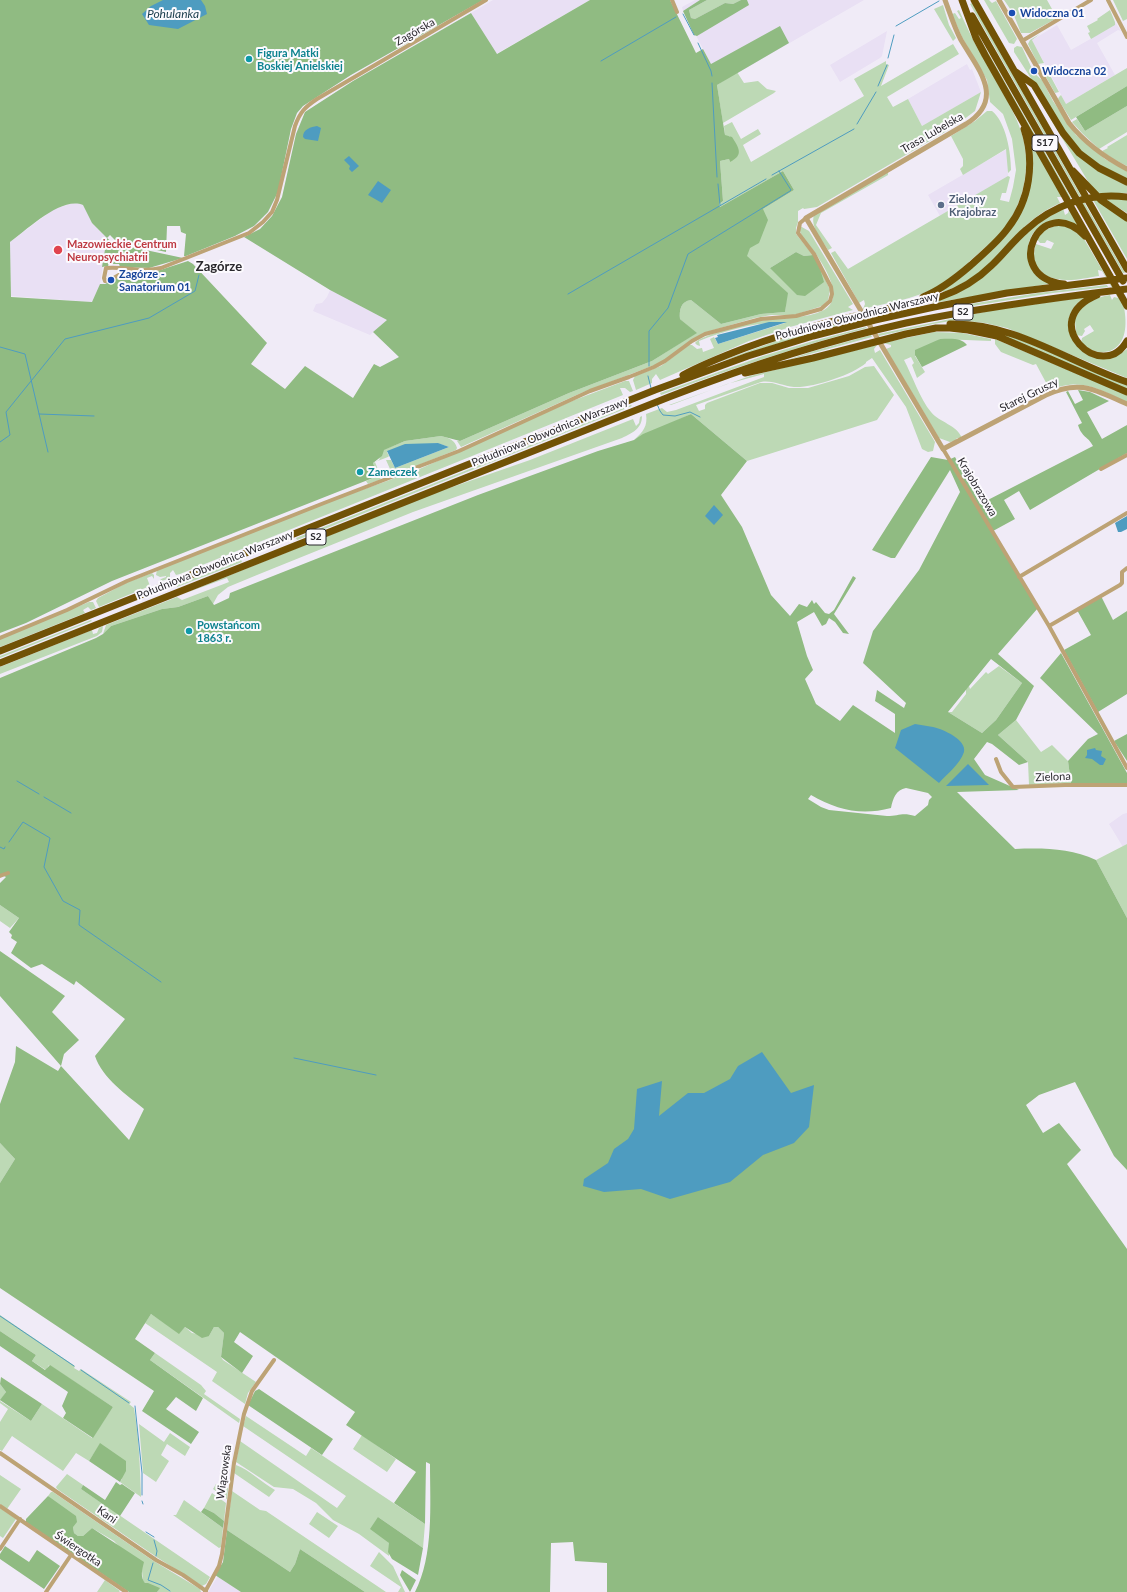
<!DOCTYPE html>
<meta charset="utf-8">
<style>
body{margin:0}
canvas{display:block;background:#f0ebf7}
</style>
<canvas width="1127" height="1592"></canvas>
<script>
const g = document.querySelector('canvas').getContext('2d');
g.lineJoin = 'round';
function fill(path, color) { g.fillStyle = color; g.fill(path, 'evenodd'); }
function stroke(path, color, width, dash) { g.strokeStyle = color; g.lineWidth = width; g.lineCap = dash ? 'butt' : 'round'; g.setLineDash(dash || []); g.stroke(path); }
function drawText(font, color, halo, rows, align = 'center') {
  g.font = font + ' Lato,sans-serif'; g.lineWidth = 4; g.setLineDash([]); g.textBaseline = 'middle'; g.strokeStyle = halo; g.fillStyle = color; for (const [text, x, y, turn = 0] of rows) {
    g.save(); g.translate(x, y); g.rotate((+turn || 0) * Math.PI / 180); g.textAlign = isNaN(turn) ? turn : align; if (halo) g.strokeText(text, 0, 0); g.fillText(text, 0, 0); g.restore();
  }
}
const built = new Path2D(`
 M493,0H590L496,54L471,13Z
 M695,0H864L717,85L711,64L683,11L682,7Z
 M1115,22L1121,31L1118,30L1097,43L1115,75L1066,104L1032,40L1057,25L1071,50L1115,25Z
 M887,31L882,56L880,58L840,82L830,65Z
 M967,64L970,70L972,69L981,92L922,126L908,99Z
 M1007,149L1008,177L940,216L928,195Z
 M77,202L83,205L92,223L107,238L100,284L92,302L11,296L10,242L54,209Z
 M330,290L387,320L370,335L313,311L316,304L322,303L327,297Z
 M1127,813V844L1123,847L1109,824L1123,814Z
 M218,1576L241,1592H208Z`);
const green = new Path2D(`
 M707,0H741L733,4L725,3L695,19L691,18L689,10Z
 M984,0H989L992,3L996,1L1016,37L1017,39L1014,44L1009,43Z
 M1004,0H1047L1057,18L1030,33H1021L1013,13Z
 M1113,0H1127V19L1123,21Z
 M972,3L1081,196H1079L970,4Z
 M943,5L949,25L956,38L953,41L934,9Z
 M959,10C966,25 973,41 982,56C995,80 1012,105 1021,131C1032,163 1025,199 1006,226C996,239 983,249 971,260C960,270 949,281 936,288C913,299 887,303 863,309L865,304L864,300L859,303L831,253L835,251L848,269L1008,176L1010,177L1006,193H1002L1000,200L1009,202L1013,187L1016,170L1012,139L1003,114L990,102L987,80L962,37L952,14L955,13L959,19L961,18L957,11Z
 M1110,10L1115,22V25L1091,39L1088,33L1090,32L1087,26L1098,20L1097,19Z
 M977,33L1071,198L1069,199L990,59Z
 M1040,34L1032,40L1044,63L1038,64L1028,44L1030,40Z
 M953,44L959,54L887,97L893,107L908,99L922,126L981,92L975,111L955,126L950,127V129L817,207L804,209L803,208L798,211V222L796,228V234L813,255L804,256L796,252L770,268L819,265L830,290L828,300L822,306L794,315H771L755,318L703,333L660,363L581,393L461,447L457,441H460L569,393L652,361L696,333L680,319C679,310 681,301 691,300L721,324L761,314L785,312L787,293L746,256L763,209L794,190L783,171L720,207L719,204L723,201L720,161L729,159L730,162V136H725L724,126L732,122L741,139L758,129L761,134L743,145L751,162L864,96L854,79L886,61V64L889,65L881,86Z
 M1017,46L1022,47L1034,73L1042,80L1053,101L1076,135L1105,159L1127,171V179L1094,163L1072,142L1014,52V48Z
 M1045,66L1059,92L1055,93L1042,70Z
 M1127,68V86L1071,120L1058,99L1059,97L1061,95L1066,104Z
 M737,72L744,83L758,81L767,89L776,91L774,93L723,123L717,85Z
 M1032,88L1070,145L1127,183V193H1098L1089,183Z
 M1127,106V132L1099,149L1082,133L1072,122L1077,119L1085,131Z
 M987,111H992C1006,122 1011,153 1011,170L1008,173L1006,149L963,175L960,169L963,166V159L951,136L975,121Z
 M1127,135V166L1113,159L1102,151L1108,148L1107,147Z
 M1030,138L1062,197H1057L1060,203C1023,220 1013,242 986,267C973,279 959,286 943,292L942,290L948,287L1022,210Z
 M888,172V175L821,213L816,225L832,248L828,250C822,240 810,227 814,215Z
 M1108,198L1127,199V213L1108,201Z
 M1097,199L1127,221V259L1093,200Z
 M1082,202H1084L1125,273H1123Z
 M1063,208L1065,215L1068,213L1069,210L1079,227L1074,224C1066,225 1045,226 1039,228C1028,234 1027,250 1029,260L1054,283L933,303V301L955,294L1028,230Z
 M1057,225L1068,226L1084,239L1124,307C1127,324 1127,344 1110,351C1105,352 1100,353 1095,351C1090,350 1085,346 1081,343L1082,338L1094,331L1090,325L1084,329L1085,331L1082,336L1076,335C1076,330 1075,324 1075,319C1078,304 1097,297 1110,295L1112,300L1114,297L1118,298L1102,271L1098,270L1099,276C1086,278 1070,282 1057,279C1038,275 1030,263 1036,244L1051,249L1054,243L1047,240L1045,243H1040L1037,239L1043,231Z
 M800,226L809,231L853,304L848,307L853,310L790,327L749,341L660,380L656,374L652,379V383L636,390L633,380L635,376L661,366L689,345H692L697,349L702,348L703,352L714,348L710,339L714,337L718,344L785,323C758,321 724,331 699,341L700,346L697,345L695,343C700,335 755,321 767,320C786,317 806,319 824,310C845,298 825,268 816,254C810,244 798,237 800,226Z
 M1107,285L1108,287L1053,293L966,307L965,305L1038,293Z
 M1086,297C1043,321 1088,382 1127,349V378L1007,328L985,323L957,320L933,324L879,336L878,334L994,310Z
 M860,317L861,319L805,335L713,364L790,336Z
 M866,327L867,328C797,347 729,369 661,395L660,393L763,356L813,341Z
 M985,329L1011,336L1127,384V389Z
 M934,332L962,333L991,339V341L940,339L915,356L925,372L917,378L912,365L914,363L911,357L904,360C912,375 920,399 931,412C940,423 956,424 962,438H957L955,441L950,442L939,438L886,349L891,347V345L883,343Z
 M871,335L872,337L781,362L814,351Z
 M995,339L1127,395V402C1098,389 1082,377 1050,390L1036,364L1033,365L1001,352L995,344Z
 M877,345L874,349L875,353L880,350L935,442L933,451L928,452L922,449L906,407L872,358L866,362V363C852,375 813,388 794,387C782,386 773,380 761,382L696,405L699,411L705,409V405L707,403L760,383H772L789,388H808L849,376L865,367L874,366L894,395L877,420L747,461L691,414L634,440C643,432 648,426 646,414L662,408L667,412L676,410L764,377V374L727,384L671,405H669L750,376Z
 M625,381H629L633,391L630,392L625,388H620L623,395L180,574L176,575L173,570L170,573V578L159,582L161,579L166,577V576L160,577L156,575L157,570L342,497L415,471L572,401Z
 M631,405L632,406L297,540L296,538Z
 M642,416C642,429 632,433 622,438L413,512L257,575L228,587L218,595L213,604L208,596L178,607L162,609L111,626L103,634L106,625L177,597L182,600L229,582L227,578L183,594L435,493L530,460L633,419L636,426L639,423L640,417Z
 M441,436C449,438 455,440 457,448L456,450L386,478L383,476V473L390,469L386,460H391L395,468L449,447L437,443L387,452L389,456L388,457L375,462L381,477L380,480L368,484L366,481L378,476L373,463L379,460L383,450L405,441Z
 M241,560L242,562L177,587L176,585Z
 M152,573L154,575V579L152,576L147,578L150,586L99,607L96,601L98,598L128,582Z
 M89,602H93L96,608L91,610L88,607L83,610L85,613L0,647V639Z
 M91,620L92,621L0,658V656Z
 M103,626L102,632L97,636L0,674V667L92,630L93,634L97,633L99,628Z
 M999,666L1022,683L996,720L982,733L948,712H952L966,694V689L969,686L970,689L986,672L988,674Z
 M1016,720L1041,752L1052,745L1068,761L1071,783L1029,785L1028,762L998,735Z
 M1127,844V918L1096,860Z
 M0,905L19,918L10,928L0,921Z
 M0,1143L15,1159L0,1183Z
 M151,1314L179,1333L185,1327L192,1333L209,1336L214,1327H218L224,1333L221,1357L223,1360L256,1382L248,1393L245,1404L212,1381L217,1372L145,1323Z
 M0,1315L75,1366L74,1368L79,1371L81,1369L131,1402L129,1404L134,1408C139,1437 140,1467 141,1497L120,1482L122,1479L100,1444L89,1461L76,1453L63,1471L12,1436L2,1451L0,1450V1422L8,1409L0,1403V1384L6,1392L0,1401L31,1421L42,1404L92,1438L113,1407L49,1365L46,1370L32,1361L36,1355L0,1331Z
 M155,1353L201,1385L206,1391L204,1394L240,1419L239,1423L150,1360Z
 M246,1416L306,1456L311,1448L425,1524L423,1548L378,1517L389,1543V1556L359,1534L333,1520L316,1503L293,1489L274,1487L236,1462L240,1441L337,1508L346,1496L243,1426Z
 M139,1424L164,1442L170,1433L190,1447L185,1456L167,1444L161,1455L169,1461L156,1482L143,1473Z
 M362,1435L396,1459L387,1472L353,1449Z
 M236,1465C250,1470 262,1483 275,1490L269,1497L234,1473Z
 M67,1474L83,1485L81,1489L210,1577L206,1584L202,1586L158,1558L57,1489L56,1487Z
 M0,1475L21,1489L7,1509L0,1504Z
 M216,1484L228,1488L227,1499L213,1489Z
 M232,1491L260,1510L266,1511L386,1592H365L300,1549L295,1564L290,1572L227,1530Z
 M51,1492H53L152,1560L200,1589L201,1592H157L159,1588L145,1583L143,1581L142,1571L114,1541L92,1528L83,1536H78L74,1533L73,1527L48,1496Z
 M212,1493L226,1503L224,1521L214,1513L204,1508Z
 M184,1500L223,1528L221,1547L219,1548L173,1515H176Z
 M0,1508L16,1519L3,1538L0,1536Z
 M317,1512L338,1526L329,1538L309,1524Z
 M379,1552L393,1566L405,1592H398L401,1587L370,1566Z
 M105,1580L120,1591L119,1592H97Z`);
const forest = new Path2D(`
 M0,0H483L351,75L303,106L297,113L291,129L278,192L268,212L254,226L235,236L186,256H184L186,234L181,232L180,226H167L166,252L116,241L110,235L107,238L113,243L183,258L149,268L120,267L119,264H109L108,266L102,267L107,238L92,223L83,205C61,196 27,230 10,242L11,297L92,302L100,284H105L123,275L154,272L188,261L193,264L267,343L251,364L285,389L305,366L353,398L374,364L380,367L399,357L373,332L387,320L330,290L244,237L260,229L272,216L282,197L296,134L305,112L353,81L471,13L497,54L590,0H670L696,53L703,49L711,64L780,26L789,43L717,85L725,135L732,137C739,148 744,155 730,162L729,159L720,161L723,201L719,204L720,207L783,171L794,190L763,209L768,220L759,243L750,248L747,256L788,293L785,312L761,314L721,324L691,300C681,301 679,310 680,319L697,333L652,361L569,393L460,441L441,436L405,441L384,450L382,456L373,463L378,476L112,581L26,623L0,633Z
 M700,0H707L689,10L691,18L695,19L725,3L733,4L741,0H747L749,5L697,36L694,35L683,11Z
 M1127,86V106L1085,131L1076,117Z
 M796,252L804,256L813,255L819,265L824,282L805,296L797,295L770,268Z
 M940,339C949,339 961,337 967,345L922,367L915,355V350Z
 M1078,390L1090,392L1109,401L1087,412L1102,439L1127,425V453L1030,510L1019,491L1004,500L1015,519L993,531L1038,608L998,654L1034,686L1016,720L998,735L1028,762L1019,765L992,744L987,742L974,759L985,775L1019,790L957,792L1015,849C1043,848 1070,848 1096,860L1127,918V1170L1114,1156L1075,1082L1039,1095L1026,1105L1043,1133L1059,1123L1081,1150L1067,1164L1127,1249V1592H607V1563L575,1561L573,1542L551,1543L550,1592H415C434,1555 430,1505 430,1464L426,1462L425,1524L394,1503L416,1472L346,1425L355,1412L240,1332L234,1342L253,1356L242,1373L221,1357L224,1333L218,1327H214L209,1336L202,1338L185,1327L179,1334L151,1314L135,1339L155,1353L150,1360L203,1398L196,1411L176,1397L166,1409L199,1432L191,1444L142,1411L154,1391L0,1288V1183L15,1159L0,1143V1104L15,1062L16,1046L58,1071L61,1066L0,996V951L65,996L52,1012L79,1040L64,1054L61,1066L129,1140L144,1109C127,1095 102,1078 95,1056L125,1019L76,981L74,985L42,964L31,968L11,953L17,942L11,938L12,935L9,932L19,918L0,905V883L6,877L0,874V678L96,638L103,634L111,626L162,609L178,607L208,596L214,605L229,598L230,593L478,495L598,451L634,440L643,434L691,414L747,461L721,495L742,527L771,595L790,616L799,604L807,607L812,600L814,604L816,602L825,613L829,614L834,610L853,576L856,578L834,614L849,634L843,633L835,622L829,618L826,624L822,626L814,612L797,622L807,656L813,670L805,679L816,704L840,721L853,705L895,733V714L875,701L877,690L904,708L906,703L863,663L873,631L919,570L960,492L950,470L895,558H891L872,550L931,457L948,460L955,457L980,504L1093,446C1088,436 1082,438 1078,425L1082,423L1066,392L1068,391L1075,404L1083,400ZM991,659L1022,683L996,720L982,733L948,712ZM906,788L928,793L932,797L929,800L928,805L915,816C902,812 899,816 887,816L829,810L821,807L808,799L811,795C837,810 861,816 891,808C893,798 896,790 906,788Z
 M1101,596L1113,620L1127,611V694L1098,712L1064,650L1091,635L1077,610Z
 M1061,653L1127,773V783H1071L1068,761L1088,739L1098,734L1040,678Z
 M1127,734V761L1114,741Z
 M0,1331L36,1355L32,1361L45,1370L50,1365L113,1407L93,1438L63,1418L66,1413L62,1406L68,1392L0,1346Z
 M1,1377L42,1404L31,1421L0,1400L6,1392L0,1384Z
 M259,1389L333,1439L322,1455L248,1405L255,1391Z
 M100,1443L126,1461V1471L120,1482L89,1461Z
 M116,1482L120,1485L122,1484L135,1493L120,1516L81,1489L83,1485L105,1500Z
 M48,1496L76,1516L77,1522L73,1527L74,1533L78,1536H83L92,1528L144,1562C142,1570 140,1577 145,1583H148L160,1588L157,1592H129L26,1522V1519Z
 M204,1508L214,1513L224,1521L223,1528L201,1512Z
 M378,1517L423,1548L418,1575L392,1559L388,1552L389,1543L370,1529Z
 M227,1530L290,1572L295,1564L300,1549L365,1592H241L215,1575L223,1562Z
 M5,1546L29,1562L37,1550L60,1566L44,1589L0,1559V1554Z
 M402,1570L416,1580L410,1592L400,1575Z`);
const water = new Path2D(`
 M163,0H201L205,6L207,14L178,29L149,25L142,14L151,6Z
 M317,126L321,128L318,141L305,139L303,137C303,129 311,127 317,126Z
 M349,156L359,166L352,172L349,169L350,166L344,160Z
 M378,181L391,190L382,203L368,195Z
 M769,322H787L718,344L715,338L718,337L717,335Z
 M438,443L449,447L395,468L387,451L405,444Z
 M714,505L723,515L714,525L705,516Z
 M1127,516V529L1121,532H1118L1115,523Z
 M915,724C921,725 927,726 933,727C943,729 967,740 964,752C960,764 947,774 939,783L895,748L901,730Z
 M1095,748L1096,750L1102,751L1101,756L1106,759L1103,765H1100L1092,759L1085,758L1087,755V750Z
 M968,764L989,785L946,786Z
 M762,1052L791,1093L814,1085L809,1127L794,1143L763,1155L730,1182L670,1199L641,1189L604,1192L583,1186L584,1179L608,1163L614,1149L628,1139L634,1129L637,1089L662,1081L659,1116L688,1093H704L730,1079L738,1066Z`);
const stream = new Path2D(`
 M683,14L694,35
 M896,26L939,1
 M698,43L711,71L712,76
 M888,58L894,35
 M601,61L676,17
 M712,83L717,177
 M878,86L887,65
 M857,124L876,92
 M772,175L854,129
 M718,184L720,205
 M568,294L766,179
 M0,347L25,354L48,452
 M649,366V331L668,308L688,254L790,191L791,190L779,171
 M648,376L651,388
 M657,404L660,411L663,415L675,416L690,412L700,417
 M39,414L94,416
 M0,442L10,435L6,412L65,339L149,318L195,291L199,275
 M17,781L39,794
 M44,797L71,813
 M9,842L23,822L50,838L44,867L63,901L80,910L79,925L161,982
 M0,847L4,849L5,847
 M294,1058L376,1075
 M0,1316L74,1366
 M81,1370L129,1403
 M135,1406L142,1473V1495
 M142,1501L143,1504
 M146,1532L154,1537
 M154,1540L157,1551L156,1556
 M153,1563L148,1580L161,1585L170,1591`);
const minor = new Path2D(`
 M672,0L677,12
 M1108,0L1127,37
 M1022,41L1091,0
 M129,269L112,279L105,281L104,278L106,268C125,266 141,273 161,268L249,233L263,222L272,212L277,200L295,126C300,112 305,107 317,99L486,0
 M943,449L1049,626L1127,768
 M1101,469L1127,455
 M1019,577L1127,513
 M1049,626L1120,585L1122,583V572L1127,568
 M0,638L67,610L127,581L324,503L459,451L590,391L629,377L654,367L665,361L692,341L705,334L761,319L796,316L821,309L830,301L832,294L831,287L814,254L798,233L800,223L806,218
 M996,759L1001,772L1013,787L1065,785H1127
 M0,876L8,873
 M0,1453L156,1560L183,1575L206,1591
 M0,1506L126,1592
 M0,1549L20,1519
 M46,1592L71,1555
 M205,1592L219,1566L222,1554L234,1463L244,1414L252,1391L274,1360`);
const tertiary = new Path2D(`
 M945,0C950,13 954,27 961,40C978,69 1006,99 966,124L806,218L943,449L1046,395C1080,379 1095,390 1127,404
 M999,0L1069,123C1085,143 1104,157 1127,169`);
const motorway = new Path2D(`
 M962,0L976,38L985,55L1127,306
 M974,0L1127,269
 M972,16L1123,281
 M1016,72L1034,85L1063,133L1079,153L1099,168L1127,182
 M1073,171L1101,200L1127,218
 M1064,284C1000,277 1040,190 1085,236
 M1097,295C1035,321 1102,385 1127,341
 M923,297C941,290 956,278 971,265C984,253 998,242 1008,228C1030,200 1035,162 1024,129
 M950,324C1014,322 1068,362 1127,382
 M745,373L813,358L906,334L936,328H950L968,330L997,336L1127,392
 M683,375C703,364 724,356 745,348C809,324 874,312 940,297C960,290 977,280 992,265C1004,254 1013,241 1026,230C1053,205 1090,192 1127,197
 M0,651L655,390L748,356L813,336L875,320L934,307L1007,293L1127,278
 M0,663L669,397C746,367 825,341 906,323C979,308 1053,298 1127,289`);
const markers = [
 [1012,13,4,"#1a4fb4"],
 [249,59,4,"#0f9aa8"],
 [1034,71,4,"#1a4fb4"],
 [941,205,4,"#5c6f8a"],
 [58,250,5,"#e0444e"],
 [111,280,4,"#1a4fb4"],
 [360,472,4,"#0f9aa8"],
 [189,631,4,"#0f9aa8"]
];
const shields = [
 [1045,143,26],
 [963,312,20],
 [316,537,20]
];
const shieldNames = [
 ["S17",1045,143],
 ["S2",963,312],
 ["S2",316,537]
];
const transitNames = [
 ["Widoczna 01",1020,13],
 ["Widoczna 02",1042,71],
 ["Zagórze -",119,274],
 ["Sanatorium 01",119,287]
];
const streetNames = [
 ["Zagórska",415,32,-30],
 ["Trasa Lubelska",932,133,-30],
 ["Południowa Obwodnica Warszawy",857,316,-14],
 ["Starej Gruszy",1029,395,-26],
 ["Południowa Obwodnica Warszawy",550,432,-22],
 ["Krajobrazowa",977,487,59],
 ["Południowa Obwodnica Warszawy",215,565,-22],
 ["Zielona",1053,777,-2],
 ["Wiązowska",224,1472,-82],
 ["Kani",107,1515,35],
 ["Świergotka",78,1549,34]
];
const cultureNames = [
 ["Figura Matki",257,53],
 ["Boskiej Anielskiej",257,66],
 ["Zameczek",368,472],
 ["Powstańcom",197,625],
 ["1863 r.",197,638]
];
const serviceNames = [
 ["Zielony",949,199],
 ["Krajobraz",949,212]
];
const healthNames = [
 ["Mazowieckie Centrum",67,244],
 ["Neuropsychiatrii",67,257]
];
const waterNames = [
 ["Pohulanka",173,14]
];
const quarterNames = [
 ["Zagórze",219,267]
];
fill(built, '#e9e0f4');
fill(green, '#bdd9b5');
fill(forest, '#90bb82');
fill(water, '#4e9cc0');
stroke(stream, '#4e9cc0', 1);
stroke(minor, '#bda375', 4);
stroke(tertiary, '#bda375', 5);
stroke(motorway, '#715206', 7);
for (const [x, y, r, color] of markers) { const dot = new Path2D(); dot.arc(x, y, r, 0, 2 * Math.PI); g.fillStyle = color; g.fill(dot); stroke(dot, '#fcfafe', 1.5); }
for (const [x, y, w] of shields) { const box = new Path2D(); box.roundRect(x - w / 2, y - 8, w, 16, 3); g.fillStyle = '#fcfafe'; g.fill(box); stroke(box, '#29272c', 1); }
drawText('bold 10px', '#29272c', null, shieldNames);
drawText('bold 11px', '#164399', '#fcfafe', transitNames, 'left');
drawText('11px', '#29272c', '#fcfafe', streetNames);
drawText('bold 11px', '#0d838f', '#fcfafe', cultureNames, 'left');
drawText('bold 11px', '#4e5e75', '#fcfafe', serviceNames, 'left');
drawText('bold 11px', '#be3a42', '#fcfafe', healthNames, 'left');
drawText('italic 12px', '#193c4c', '#fcfafe', waterNames);
drawText('bold 13px', '#29272c', '#fcfafe', quarterNames);
</script>
